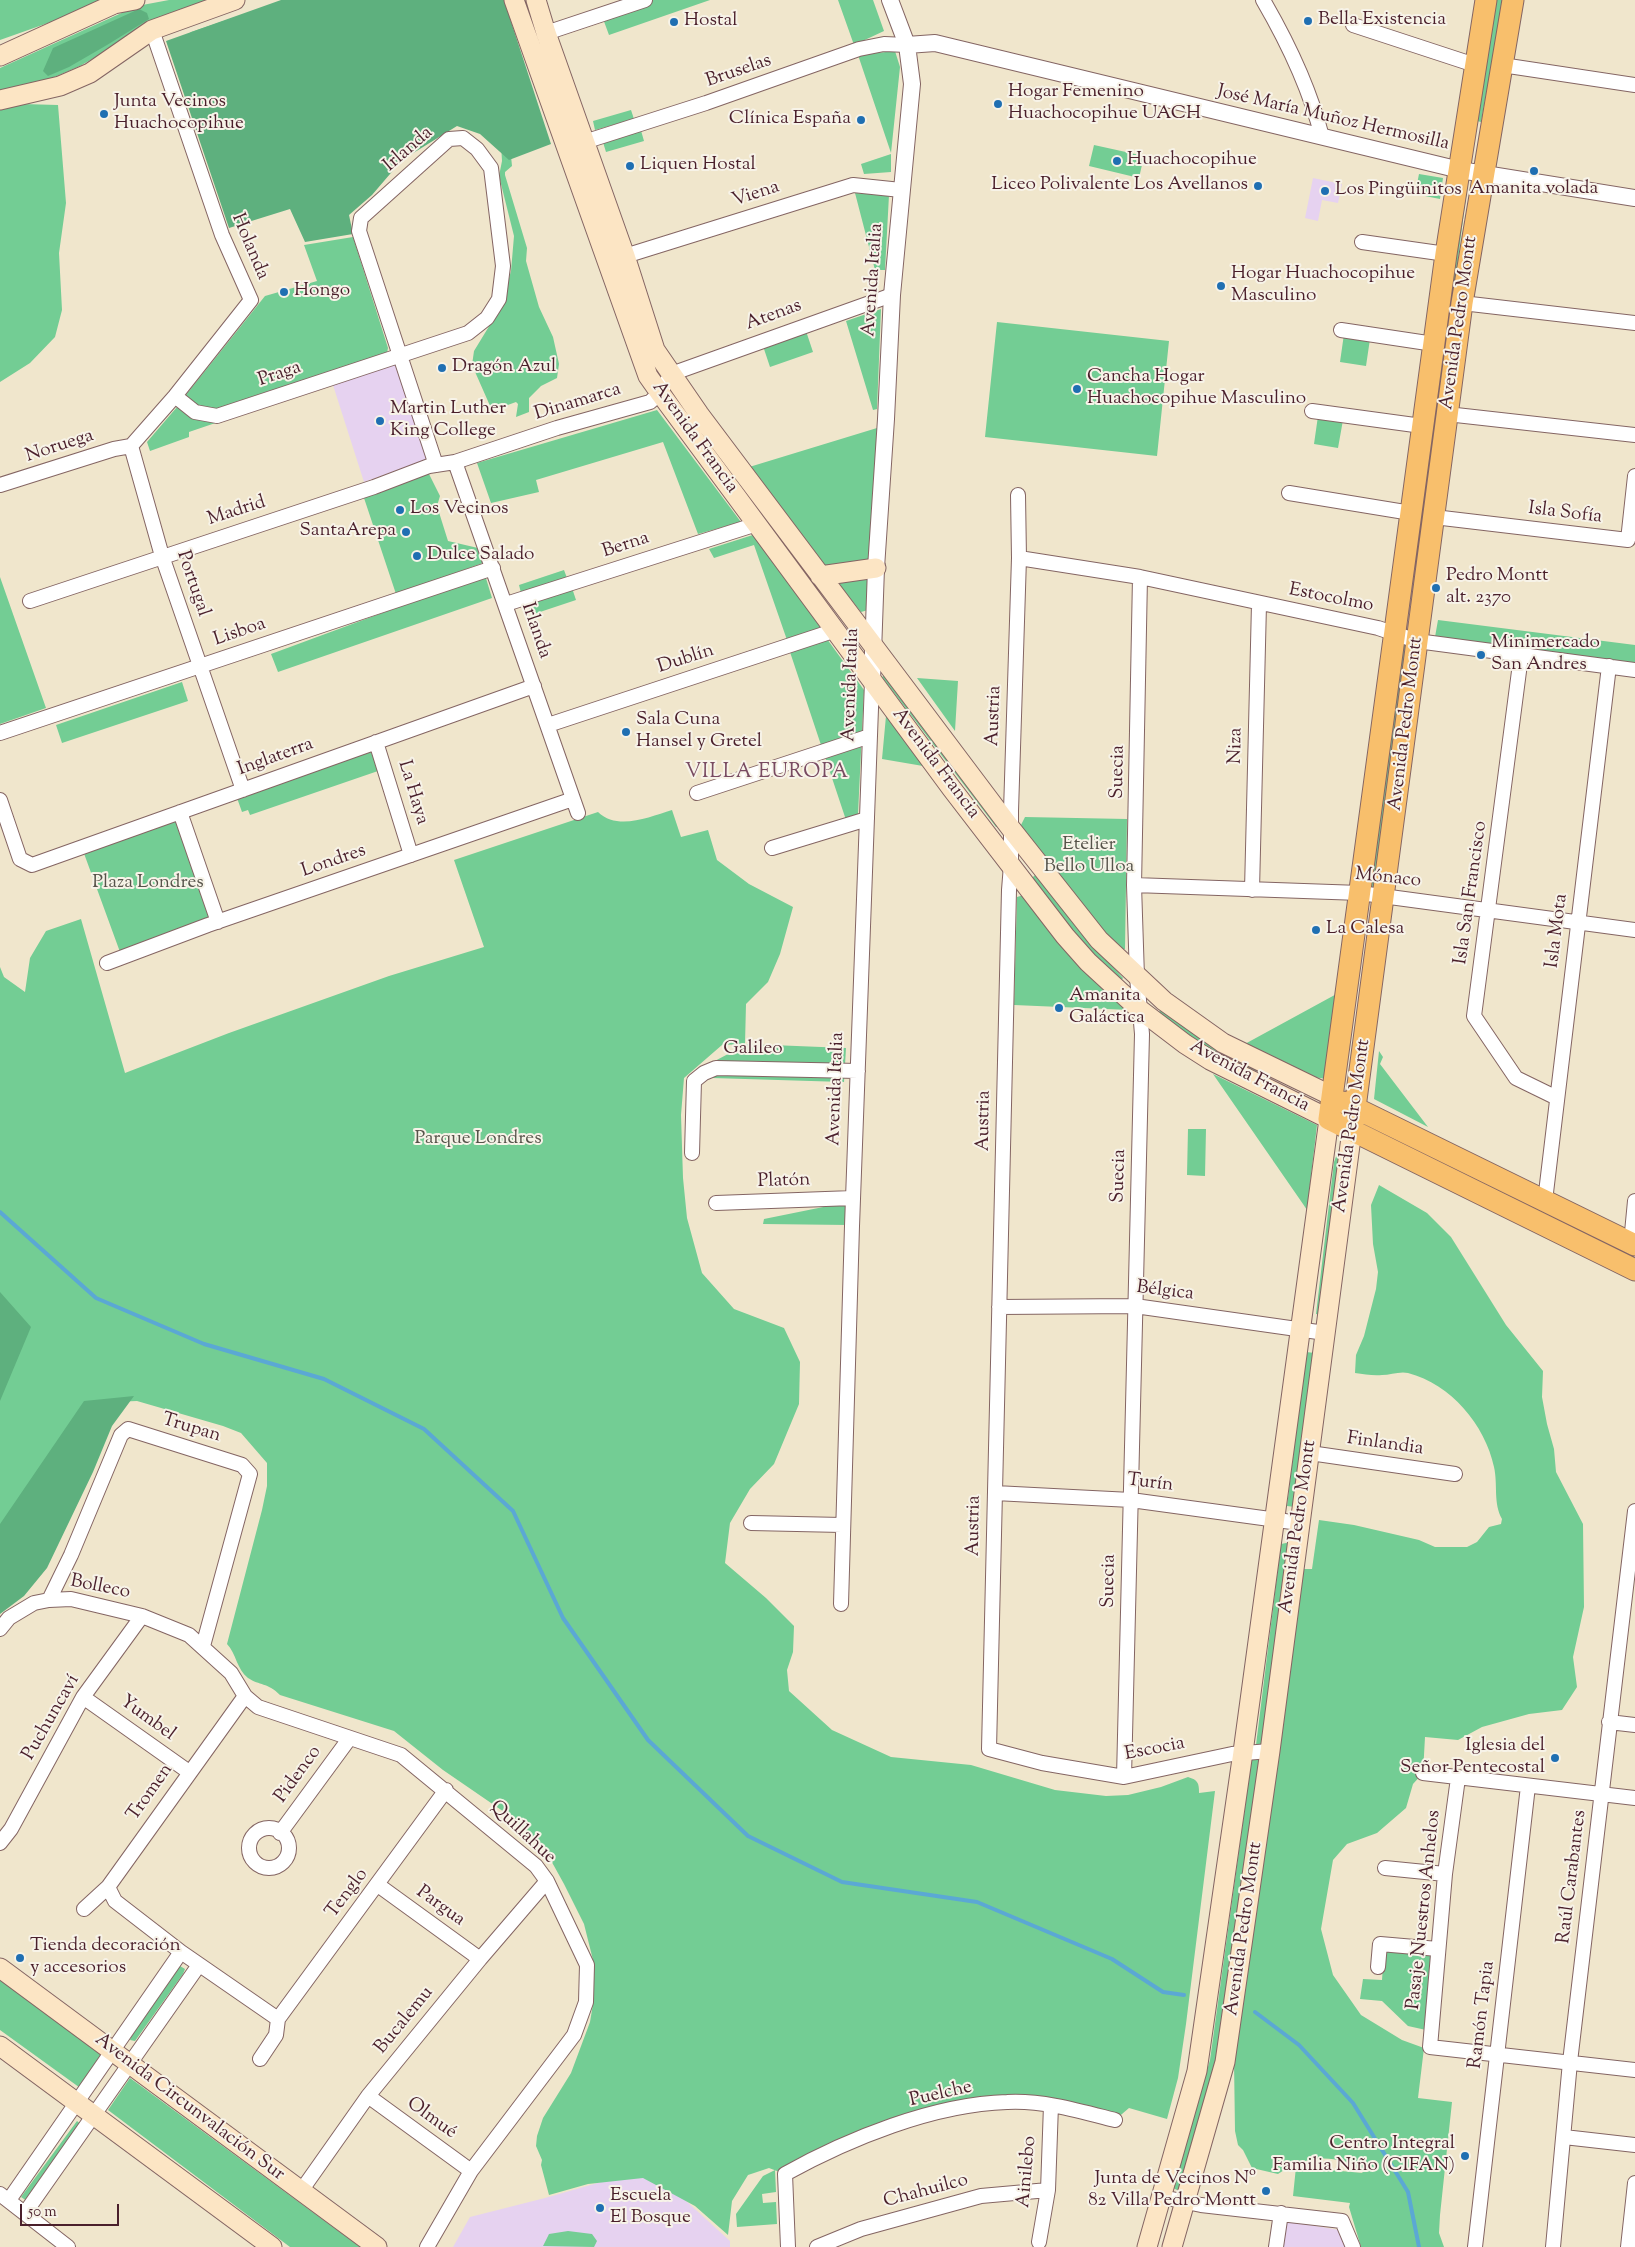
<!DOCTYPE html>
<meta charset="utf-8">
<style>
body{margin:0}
#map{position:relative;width:1635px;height:2247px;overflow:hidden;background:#f0e6cc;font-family:"Sorts Mill Goudy",serif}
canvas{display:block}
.scale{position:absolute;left:20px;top:2204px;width:99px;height:22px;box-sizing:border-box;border:2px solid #4a1f2b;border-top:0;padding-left:6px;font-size:15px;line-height:18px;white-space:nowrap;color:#4a1f2b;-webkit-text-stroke:4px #f7f3e8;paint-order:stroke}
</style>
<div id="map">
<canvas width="1635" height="2247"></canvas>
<div class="scale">50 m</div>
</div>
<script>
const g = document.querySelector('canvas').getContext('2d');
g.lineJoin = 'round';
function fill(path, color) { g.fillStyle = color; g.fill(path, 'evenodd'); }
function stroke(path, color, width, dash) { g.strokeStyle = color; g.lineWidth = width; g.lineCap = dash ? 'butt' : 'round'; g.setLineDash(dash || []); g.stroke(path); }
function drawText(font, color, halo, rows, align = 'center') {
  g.font = font + ' "Sorts Mill Goudy",serif'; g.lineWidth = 4; g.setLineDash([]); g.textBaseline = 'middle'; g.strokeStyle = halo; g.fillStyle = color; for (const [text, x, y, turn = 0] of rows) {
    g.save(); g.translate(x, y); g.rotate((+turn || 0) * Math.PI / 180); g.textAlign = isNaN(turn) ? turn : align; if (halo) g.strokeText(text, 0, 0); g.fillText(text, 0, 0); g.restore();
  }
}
const built = new Path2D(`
 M1313,178L1342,184L1338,203L1322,200L1318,221L1305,218Z
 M394,362L428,459L364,482L332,382Z
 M650,2168L730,2241V2247H453L470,2217L545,2198Z
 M1287,2221L1339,2230L1348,2247H1283Z`);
const green = new Path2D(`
 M0,0H113L0,40Z
 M169,0H214L122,42L80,66L43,82L0,91V68L137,6Z
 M286,0H406L414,3L439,14L462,30L483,65L485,76L510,146L512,166L505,172V175L527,248L526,261L539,307L553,337L559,364L557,378L541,386L529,398V412L516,417L518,404L516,402L494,410L491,408L472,365L474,351L502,305L511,271L514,236L499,176L502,161L501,144L493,119L470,69L465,65L458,63L436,62L402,71L355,92L327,108L268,128H244L219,113L202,99L181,45L184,38L191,32Z
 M650,0H710L609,35L602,16Z
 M838,0H873L884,31L854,45Z
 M1495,0H1503L1481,122L1477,121Z
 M895,51L900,67L891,153L858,55Z
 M22,104L58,105L66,203L59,253L62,310L55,337L30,363L0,382V107Z
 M631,110L634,119L595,130L593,121Z
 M640,127L644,141L606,152L602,139Z
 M1094,145L1144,156L1139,178L1089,166Z
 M891,154V172L864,174L861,164Z
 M1419,174L1443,178L1440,199L1415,194Z
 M1464,183L1468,184C1457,257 1451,331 1441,405L1431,403Z
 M855,193L889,195L885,270H875Z
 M353,237L388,348L387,353L215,412L203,411L185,396L265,296L317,281L304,245Z
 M881,309L877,409L873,410L846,321Z
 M997,322L1169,341L1157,456L985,437Z
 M806,331L813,352L770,367L763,346Z
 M1344,334L1370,339L1366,366L1340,362Z
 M324,386L189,432V437L150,451L147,442L177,407L193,415Z
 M657,410L741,522L698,534L663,442L536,480L539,492L491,503L477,463Z
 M1318,416L1343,420L1338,448L1314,444Z
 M877,428L868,610L861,612L746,468Z
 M428,472L440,496L437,506L448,541L478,548L483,563L396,594L364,498Z
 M759,533L823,623L819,628L787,640L754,545L714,558L709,549Z
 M564,570L567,578L521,593L519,585Z
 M485,575L492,598L278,672L271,654Z
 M0,577L46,708L0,724Z
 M572,588L576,600L531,615L527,603Z
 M1438,620L1635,645V668L1435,637Z
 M827,639L864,690L858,814L846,820L789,649Z
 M1408,642L1381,889L1371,888L1401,644Z
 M886,674L1000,827H996L882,677Z
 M917,678L958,681L955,731Z
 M182,682L188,701L62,743L56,725Z
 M886,716L923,766L882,759Z
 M371,752L378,771L250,815L248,810L242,812L237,798Z
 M672,810L681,837L708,830L717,860L749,884L793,907L780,954L768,982L746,1004L745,1044L722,1045L684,1078L681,1115L683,1178L687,1218L702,1273L734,1309L784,1328L800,1362L799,1404L774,1464L750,1489L730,1523L725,1563L766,1598L794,1626L793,1652L787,1670L789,1691L832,1730L891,1757L971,1765L1055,1790L1106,1796L1128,1795L1161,1787L1188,1777C1198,1780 1199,1783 1199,1793L1215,1791L1186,2024L1178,2078L1167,2119L1129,2108L1115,2120L1051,2105L946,2111L785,2174L769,2168L748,2175L732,2201L728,2235L695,2206L643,2178L588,2184L549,2195L541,2165L542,2160L536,2146L537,2136L543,2118L571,2073L590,2022L594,1998L593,1960L584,1924L564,1884L543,1846L510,1816L443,1770L394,1731L280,1695C267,1682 260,1686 248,1678C237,1670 236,1653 227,1644L262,1510L267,1486V1463L241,1433L223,1426L137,1401L113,1402L0,1564V967L4,977L25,992L30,958L46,931L81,919L125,1073L229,1033L389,976L484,947L454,860L598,812C618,831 649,817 672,810Z
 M176,813L212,916L120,952L82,848Z
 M1025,817L1127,819L1125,949L1114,951L1022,835L1021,825Z
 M1036,874L1076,927L1123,978L1120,982L1071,930L1032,878Z
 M1027,894L1130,1010L1014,1005L1017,897Z
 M1342,991L1327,1079L1313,1077L1243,1045Z
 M1161,1008L1313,1095L1251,1069L1241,1070L1157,1017Z
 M747,1044L846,1048L844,1082L712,1078L711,1063Z
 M1379,1051L1383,1057L1380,1064L1428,1127L1374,1099Z
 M1213,1074L1317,1125L1307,1210L1303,1204Z
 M1188,1129H1206L1205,1176L1187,1175Z
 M1337,1154L1341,1156L1322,1315L1316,1314L1334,1162Z
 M1379,1185L1427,1213L1451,1237L1506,1325L1543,1371L1542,1397L1547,1424L1554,1449L1556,1472L1583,1524L1584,1607L1573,1657L1577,1687L1562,1710L1529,1714L1482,1727L1458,1740L1425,1737L1423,1773L1413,1784L1406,1808L1377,1833L1347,1844L1333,1860L1321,1929L1333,1975L1361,2015L1402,2040L1424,2048L1418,2098L1452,2102L1440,2215L1439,2233L1444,2247H1361L1349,2207L1350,2203L1293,2196L1296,2167L1363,2173C1338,2152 1305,2155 1278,2174L1252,2168L1243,2150L1238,2145L1235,2131L1234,2061L1296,1569H1312L1319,1520L1354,1525L1419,1540L1435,1547H1467L1477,1542L1489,1527L1501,1524L1502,1519C1493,1503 1498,1485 1494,1467C1485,1425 1451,1384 1408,1373C1400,1371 1390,1375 1382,1375C1373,1376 1364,1374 1355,1373L1356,1355L1364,1336L1376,1289L1378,1272L1373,1244L1371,1205Z
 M848,1202V1225L763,1224L764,1219Z
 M1306,1352L1315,1353L1295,1507L1287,1506Z
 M1286,1543L1291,1544L1265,1744L1256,1745L1281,1544Z
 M1261,1756L1215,2084L1181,2187L1177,2190L1173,2188L1210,2060L1252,1757Z
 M1384,1950L1432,1953L1426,2030L1408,2026L1382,2001L1360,1999L1363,1979L1382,1980Z
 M180,1966L185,1969L183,1974L135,2041L130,2040L132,2034Z
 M0,1978L106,2056L83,2090L0,2030Z
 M130,2078L360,2247H290L108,2110Z
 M77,2121L83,2126L27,2201L21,2197Z
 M775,2170L776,2192L762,2194L763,2203L776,2202L777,2224L737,2227L736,2214L763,2176Z
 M568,2231L592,2234L597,2241L594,2247L543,2246L549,2234Z`);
const forest = new Path2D(`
 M281,0H504L551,144L509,160L480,134L457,126L402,160L372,195L349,215L353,234L305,242L290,209L229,228L166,41Z
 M139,9L147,13L149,19L107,45L69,67L48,76L43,71L53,48Z
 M0,1292L31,1327L0,1401Z
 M134,1396L112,1426L93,1472L47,1568L24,1596L0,1614V1524L84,1401Z`);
const stream = new Path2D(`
 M0,1212L96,1298L204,1344L324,1379L424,1429L513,1511L563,1618L648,1740L748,1836L842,1882L977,1902L1112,1959L1163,1992L1184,1995
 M1255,2012L1299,2045L1353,2103L1408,2192L1419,2247`);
const minor = new Path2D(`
 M1263,0C1288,43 1310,89 1322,137
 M1353,25L1475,65
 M546,33L645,0
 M1502,65L1635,85
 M584,142L706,103L859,49L884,44L907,45
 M1362,242L1446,254
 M625,256L853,185L901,190
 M1462,303L1635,323
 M1341,330L1434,344
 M175,396L195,412L217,416L468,333L487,318L499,299L503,266L491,168L477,149L463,138L449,139L361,218L359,231L436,465
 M1312,411L1422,426
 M1447,414L1635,435
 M131,446L175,396L251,300L222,235L152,30
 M131,446L162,556L243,790
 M455,462L578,813
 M0,485L114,449L131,446
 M1289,493L1411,513
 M1018,495L1019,558L1011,811V865L1009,890L989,1749L1042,1763L1124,1777L1232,1754L1270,1751
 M1434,517L1628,540L1635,476
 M1019,558L1140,577L1378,628L1417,641L1635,670
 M30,601L374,487L429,466L455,462L557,428L650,402L660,393L671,374L892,295
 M506,604L757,524
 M1521,656L1474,1016L1516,1078L1557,1098
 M548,725L836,630
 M0,733L493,568
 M376,742L411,855
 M697,793L870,736
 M0,800L20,859L32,865L534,686
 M180,812L218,922
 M772,848L867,819
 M1134,885L1360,893L1635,930
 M1252,890L1259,604
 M107,963L208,925L573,799
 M692,1153L694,1081L704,1073L716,1068L858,1071
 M1545,1201L1609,666
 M716,1203L853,1198
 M1631,1243L1635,1201
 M999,1307L1135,1306L1325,1333
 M1310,1453L1455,1474
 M995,1493L1131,1500L1299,1523
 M751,1523L842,1525
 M49,1600L71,1555L121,1435L128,1429L242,1465L250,1474L203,1646
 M841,1604L852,1226L872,681
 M0,1629L9,1618L34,1603L49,1600L71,1599L142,1616L189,1635L231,1673L245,1696L258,1707L401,1755L536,1866L547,1881L587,1965L586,2002L574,2035L471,2171L427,2247
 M83,1697L189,1772
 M1609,1722L1635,1725
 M1423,1773L1635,1798
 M1124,1777L1142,1034L1137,977L1134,885L1140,577
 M1458,1778L1445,1874L1430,2047L1635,2070
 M249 1848a20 20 0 1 1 40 0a20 20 0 1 1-40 0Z
 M280,1833L349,1739
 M0,1843L11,1829L83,1697L142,1616
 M1385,1868L1445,1874
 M378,1885L480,1959
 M108,1887L115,1901L181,1952L278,2019
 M84,1909L108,1887L245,1696
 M1378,1967L1380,1944L1438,1949
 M260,2059L276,2035L278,2019L446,1790
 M368,2096L471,2171
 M1564,2137L1635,2145
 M301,2191L368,2096L480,1959L547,1881
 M0,2194L68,2247
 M1162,2197L1201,2205L1342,2221L1353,2247
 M9,2200L181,1952
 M25,2213L199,1965
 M1039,2242L1048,2190L1051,2105
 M788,2247L785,2174C848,2139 934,2104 1007,2102C1043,2100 1080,2111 1115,2120
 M817,2247L861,2229L981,2196L1048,2190
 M1276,2247L1281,2213
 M1475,2247L1528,1786
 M1553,2247L1570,2062L1635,1511
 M1628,2247L1635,2183`);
const tertiary = new Path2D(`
 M907,45L935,43L1460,170L1635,198
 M872,681L876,568L886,419L892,295L912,84L907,45L890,0`);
const secondary = new Path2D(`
 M514,0L648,376L660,393L952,789L1065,936L1088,962L1139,1009L1185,1044L1210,1060L1329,1119L1243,1752L1197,2071L1147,2247
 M536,0L546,33L625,256L655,350L699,414L1012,830L1099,940L1164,1001L1223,1043L1332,1096
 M0,56L114,4L135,0
 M0,100L60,86L90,73L152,30L235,0
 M820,576L876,568
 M0,1968L377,2247
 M0,2046L272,2247
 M1172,2247L1225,2062L1270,1751L1352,1130`);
const primary = new Path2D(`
 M1486,0L1446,254L1329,1119L1635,1270
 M1343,1102L1635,1245
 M1352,1130L1462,303L1513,0`);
const markers = [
 [1308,21,5,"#1f6fb2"],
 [674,22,5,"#1f6fb2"],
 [998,104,5,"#1f6fb2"],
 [104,114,5,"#1f6fb2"],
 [861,120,5,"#1f6fb2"],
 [1117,161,5,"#1f6fb2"],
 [630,166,5,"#1f6fb2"],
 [1534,171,5,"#1f6fb2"],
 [1258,186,5,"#1f6fb2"],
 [1325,191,5,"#1f6fb2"],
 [1221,286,5,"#1f6fb2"],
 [284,292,5,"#1f6fb2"],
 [442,368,5,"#1f6fb2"],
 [1077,389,5,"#1f6fb2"],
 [380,421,5,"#1f6fb2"],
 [400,510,5,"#1f6fb2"],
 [406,532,5,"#1f6fb2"],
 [417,556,5,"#1f6fb2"],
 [1436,588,5,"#1f6fb2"],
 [1481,655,5,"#1f6fb2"],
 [626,732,5,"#1f6fb2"],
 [1316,930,5,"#1f6fb2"],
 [1059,1008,5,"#1f6fb2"],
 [1555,1758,5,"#1f6fb2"],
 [20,1958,5,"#1f6fb2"],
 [1465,2156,5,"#1f6fb2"],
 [1266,2191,5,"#1f6fb2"],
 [600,2208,5,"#1f6fb2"]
];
const poiNames = [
 ["Bella Existencia",1318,21],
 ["Hostal",684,22],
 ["Hogar Femenino",1008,93],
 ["Huachocopihue UACH",1008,115],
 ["Junta Vecinos",114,103],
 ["Huachocopihue",114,125],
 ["Clínica España",851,120,"right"],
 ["Huachocopihue",1127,161],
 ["Liquen Hostal",640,166],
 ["Liceo Polivalente Los Avellanos",1248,186,"right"],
 ["Amanita volada",1534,190,"center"],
 ["Los Pingüinitos",1335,191],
 ["Hogar Huachocopihue",1231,275],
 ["Masculino",1231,297],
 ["Hongo",294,292],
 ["Dragón Azul",452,368],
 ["Cancha Hogar",1087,378],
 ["Huachocopihue Masculino",1087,400],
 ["Martin Luther",390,410],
 ["King College",390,432],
 ["Los Vecinos",410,510],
 ["SantaArepa",396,532,"right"],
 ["Dulce Salado",427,556],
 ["Pedro Montt",1446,577],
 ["alt. 2370",1446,599],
 ["Minimercado",1491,644],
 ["San Andres",1491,666],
 ["Sala Cuna",636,721],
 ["Hansel y Gretel",636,743],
 ["La Calesa",1326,930],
 ["Amanita",1069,997],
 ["Galáctica",1069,1019],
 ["Iglesia del",1545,1747,"right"],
 ["Señor Pentecostal",1545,1769,"right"],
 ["Tienda decoración",30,1947],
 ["y accesorios",30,1969],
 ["Centro Integral",1455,2145,"right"],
 ["Familia Niño (CIFAN)",1455,2167,"right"],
 ["Junta de Vecinos Nº",1256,2180,"right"],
 ["82 Villa Pedro Montt",1256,2202,"right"],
 ["Escuela",610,2197],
 ["El Bosque",610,2219]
];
const streetNames = [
 ["Bruselas",739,72,-19],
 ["José María Muñoz Hermosilla",1333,119,13],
 ["Irlanda",409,150,-41],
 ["Viena",756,195,-18],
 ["Holanda",249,247,67],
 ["Avenida Italia",874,280,-86],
 ["Atenas",774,316,-20],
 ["Avenida Pedro Montt",1460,323,-82],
 ["Praga",280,375,-19],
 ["Dinamarca",578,403,-17],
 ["Avenida Francia",694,438,54],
 ["Noruega",60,447,-18],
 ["Madrid",237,512,-18],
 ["Isla Sofía",1565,514,7],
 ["Berna",626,546,-18],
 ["Portugal",192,584,71],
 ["Estocolmo",1331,599,11],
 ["Irlanda",535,631,71],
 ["Lisboa",240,633,-19],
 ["Dublín",686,660,-18],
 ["Avenida Italia",852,685,-88],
 ["Austria",995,716,-88],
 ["Avenida Pedro Montt",1407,724,-83],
 ["Niza",1237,746,-89],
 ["Inglaterra",276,758,-20],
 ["Avenida Francia",935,764,53],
 ["Suecia",1119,772,-89],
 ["La Haya",412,793,73],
 ["Londres",334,862,-19],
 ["Mónaco",1388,879,6],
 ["Isla San Francisco",1472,893,-82],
 ["Isla Mota",1558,931,-83],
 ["Galileo",753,1050],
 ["Avenida Francia",1249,1077,28],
 ["Avenida Italia",837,1089,-88],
 ["Austria",985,1121,-89],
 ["Avenida Pedro Montt",1353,1126,-82],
 ["Suecia",1120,1176,-88],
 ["Platón",784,1182,-2],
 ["Bélgica",1165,1292,7],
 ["Trupan",191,1429,17],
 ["Finlandia",1385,1445,8],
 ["Turín",1150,1484,7],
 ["Austria",975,1526,-89],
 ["Avenida Pedro Montt",1299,1527,-82],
 ["Suecia",1110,1581,-89],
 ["Bolleco",100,1588,11],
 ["Puchuncaví",52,1718,-60],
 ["Yumbel",147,1719,36],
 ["Escocia",1155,1750,-11],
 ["Pidenco",299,1775,-54],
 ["Tromen",151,1793,-55],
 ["Quillahue",522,1833,43],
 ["Raúl Carabantes",1573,1877,-83],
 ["Tenglo",348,1894,-53],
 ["Pargua",440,1907,36],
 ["Pasaje Nuestros Anhelos",1425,1910,-84],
 ["Avenida Pedro Montt",1245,1929,-82],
 ["Ramón Tapia",1483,2015,-83],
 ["Bucalemu",405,2021,-51],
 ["Puelche",941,2095,-13],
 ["Avenida Circunvalación Sur",189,2108,37],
 ["Olmué",431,2119,36],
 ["Ainilebo",1028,2172,-85],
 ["Chahuilco",926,2192,-15]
];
const parkNames = [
 ["Etelier",1089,846],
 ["Bello Ulloa",1089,868],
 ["Plaza Londres",148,884],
 ["Parque Londres",478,1140]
];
const neighbourhoodNames = [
 ["VILLA EUROPA",767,774]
];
fill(built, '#e6d2f0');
fill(green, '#73cd94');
fill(forest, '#5eb07e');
stroke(stream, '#5ba8d4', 4);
stroke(minor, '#846563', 16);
stroke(tertiary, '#846563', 18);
stroke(secondary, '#846563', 21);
stroke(primary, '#846563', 23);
stroke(minor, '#fff', 14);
stroke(tertiary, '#fff', 16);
stroke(secondary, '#fce5c4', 19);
stroke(primary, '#f8bf6c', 21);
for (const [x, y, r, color] of markers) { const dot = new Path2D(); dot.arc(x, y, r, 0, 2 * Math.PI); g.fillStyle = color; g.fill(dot); stroke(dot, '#f7f3e8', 2); }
drawText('19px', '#4a1f2b', '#f7f3e8', poiNames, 'left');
drawText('19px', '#4a1f2b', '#f7f3e8', streetNames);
drawText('19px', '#56534a', '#f7f3e8', parkNames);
g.letterSpacing = '1px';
drawText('20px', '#784a61', '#f7f3e8', neighbourhoodNames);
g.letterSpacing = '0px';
</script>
